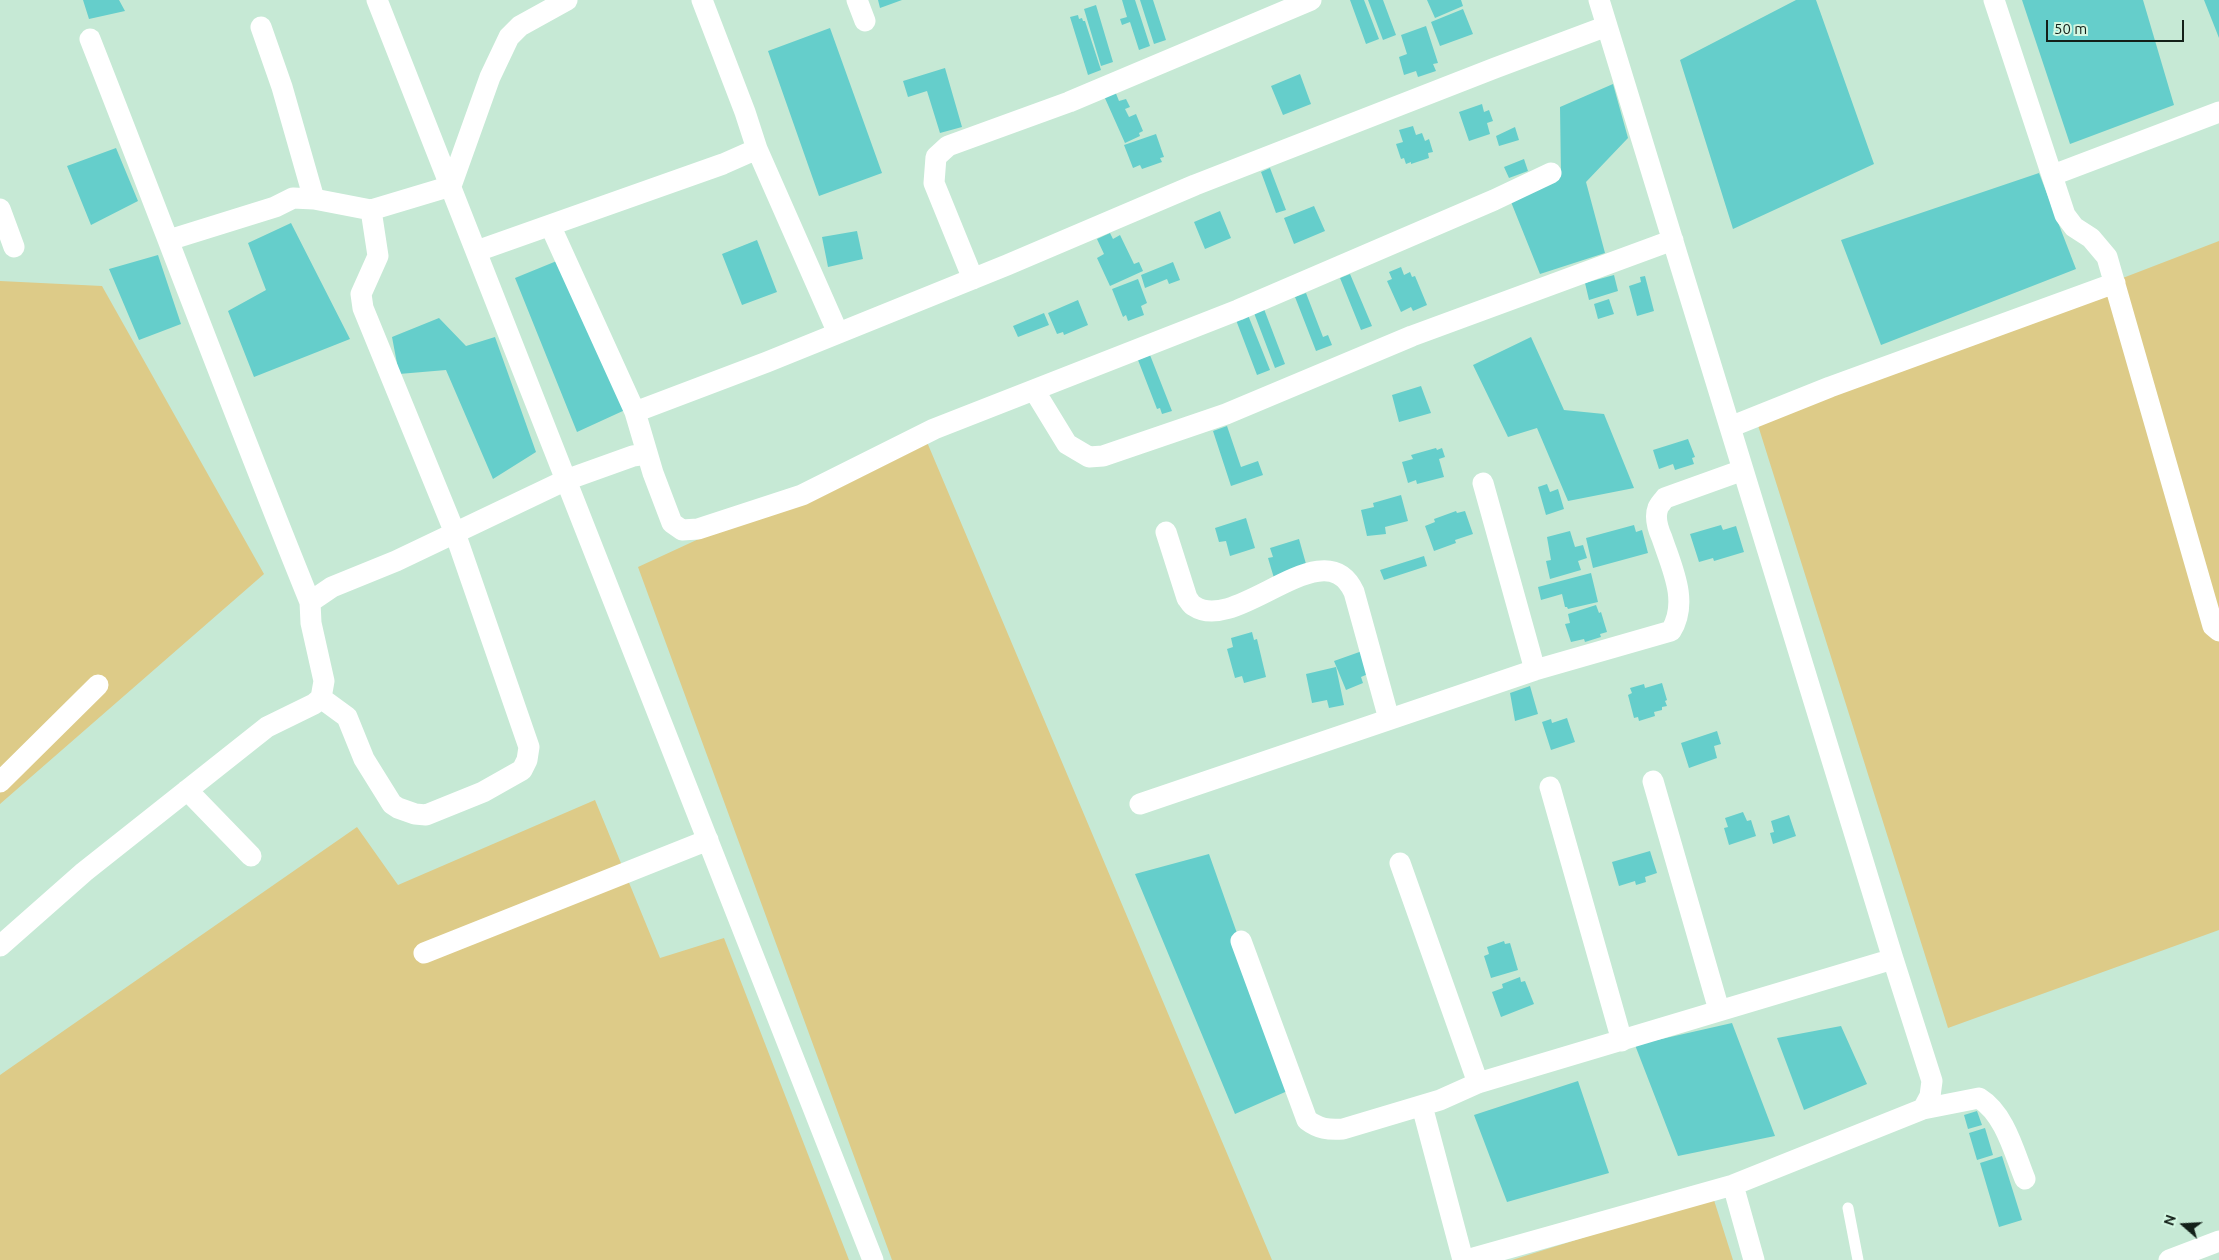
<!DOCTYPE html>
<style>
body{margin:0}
#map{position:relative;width:2219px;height:1260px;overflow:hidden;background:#c6e9d5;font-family:Ubuntu,sans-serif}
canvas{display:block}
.north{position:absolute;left:2159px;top:1200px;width:50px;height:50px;-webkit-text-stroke:4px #d3f7e2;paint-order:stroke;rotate:289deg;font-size:14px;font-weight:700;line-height:20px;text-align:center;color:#132019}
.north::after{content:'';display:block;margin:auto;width:18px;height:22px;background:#132019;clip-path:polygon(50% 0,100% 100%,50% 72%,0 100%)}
.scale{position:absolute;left:2046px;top:20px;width:138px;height:22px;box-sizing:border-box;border:2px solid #132019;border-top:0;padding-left:6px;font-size:15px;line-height:18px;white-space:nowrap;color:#132019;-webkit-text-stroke:4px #d3f7e2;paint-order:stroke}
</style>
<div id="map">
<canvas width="2219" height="1260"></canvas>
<div class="north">N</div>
<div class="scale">50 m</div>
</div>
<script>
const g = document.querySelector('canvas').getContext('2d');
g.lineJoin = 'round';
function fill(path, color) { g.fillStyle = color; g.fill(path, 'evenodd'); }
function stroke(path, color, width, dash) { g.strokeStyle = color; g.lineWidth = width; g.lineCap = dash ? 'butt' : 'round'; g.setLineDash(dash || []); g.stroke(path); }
const green = new Path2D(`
 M2219,241V930L1948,1028L1756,419Z
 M0,281L102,286L264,574L0,804Z
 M924,435L1272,1260H892L638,567Z
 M595,800L660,958L724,938L849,1260H0V1075L357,827L398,885Z
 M1713,1197L1733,1260H1512Z`);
const building = new Path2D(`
 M83,0H119L125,11L89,19Z
 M878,0H902L880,8Z
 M1122,0H1135L1150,46L1139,50L1130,22L1122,25L1120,19L1127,17Z
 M1140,0H1153L1166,40L1154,44Z
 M1350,0H1364L1379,39L1366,44Z
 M1368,0H1383L1396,35L1383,40Z
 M1427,0H1461L1463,6L1435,18Z
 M1796,0H1816L1874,164L1733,229L1680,60Z
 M2022,0H2143L2174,105L2070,144Z
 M2204,0H2219V38Z
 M1096,5L1113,62L1101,66L1084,9Z
 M1463,9L1473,34L1440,46L1431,22Z
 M1078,15L1079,19L1082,18L1083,21H1085L1101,70L1088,75L1070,17Z
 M1426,26L1438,63L1433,64L1436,71L1418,77L1416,71L1404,75L1399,57L1407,54L1401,35Z
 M830,28L882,173L819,196L768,51Z
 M945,68L962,127L940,133L927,91L908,97L903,81Z
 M1300,74L1311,104L1283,115L1271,86Z
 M1613,84L1628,138L1586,182L1605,253L1540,274L1509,197L1561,176L1560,107Z
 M1115,91L1119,101L1126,99L1130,107L1125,109L1129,117L1136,114L1143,131L1139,133L1140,136L1125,143L1104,96Z
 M1482,104L1484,112L1489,110L1493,121L1487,123L1490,134L1469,141L1459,112Z
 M1413,126L1416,135L1422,133L1425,141L1429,139L1433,152L1428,153L1429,158L1411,164V162L1406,164L1404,158L1401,159L1396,144L1403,142L1399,130Z
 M1515,127L1519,140L1499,146L1496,136Z
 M1156,134L1164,157L1160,158L1162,162L1142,169L1140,165L1133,168L1124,145Z
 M116,148L138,201L91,225L67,166Z
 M1524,159L1528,171L1509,178L1504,167Z
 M1270,168L1286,210L1276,213L1261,172Z
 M2039,173L2076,269L1881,345L1841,240Z
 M1314,206L1325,231L1294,244L1284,218Z
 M1220,211L1231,238L1205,249L1194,222Z
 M291,223L350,339L254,377L228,311L266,290L248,243Z
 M857,231L863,259L828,267L822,237Z
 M1110,233L1113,239L1120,235L1134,264L1139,262L1143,271L1110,286L1097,258L1104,254L1097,239Z
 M757,240L777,292L742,305L722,254Z
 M158,255L181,324L139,340L109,269Z
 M564,258L625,410L577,432L515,278Z
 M1173,262L1180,280L1169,284L1167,279L1145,288L1141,275Z
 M1401,267L1404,275L1410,272L1412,277L1415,276L1427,305L1413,311L1411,307L1401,312L1387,281L1392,279L1389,272Z
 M1350,274L1372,326L1361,330L1340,278Z
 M1614,275L1618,291L1589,300L1585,283Z
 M1645,276L1654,311L1637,316L1629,286L1641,282L1640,277Z
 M1138,279L1147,303L1141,306L1144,315L1128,321L1126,315L1123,317L1112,289Z
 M1306,293L1323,337L1328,335L1332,345L1316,351L1295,297Z
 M1609,299L1614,314L1598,319L1594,304Z
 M1078,300L1088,325L1064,335L1063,332L1057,334L1048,313Z
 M1264,309L1285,364L1275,368L1254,313Z
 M1044,313L1049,325L1018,337L1013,326Z
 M1248,315L1270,370L1257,375L1236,320Z
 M439,318L466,346L495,337L536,452L493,479L446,370L399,374L392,337Z
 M1531,337L1564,410L1604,414L1634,488L1568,501L1537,428L1508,437L1473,365Z
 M1150,355L1172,411L1162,414L1160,408L1157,409L1138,360Z
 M1421,386L1431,413L1399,422L1392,395Z
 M1227,426L1241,467L1258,461L1263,475L1231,486L1213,431Z
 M1688,439L1695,457L1692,458L1694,464L1675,470L1673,464L1659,469L1653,450Z
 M1436,448L1437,450L1442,448L1445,457L1439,459L1444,477L1417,484L1416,480L1408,483L1402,462L1413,459L1411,455Z
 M1547,484L1550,492L1558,489L1564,509L1546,515L1538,487Z
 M1401,495L1408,521L1385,527L1386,534L1367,536L1361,510L1374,507L1373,503Z
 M1456,511L1457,513L1465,511L1473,534L1455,540L1456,543L1434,551L1425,526L1435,522L1434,519Z
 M1246,518L1255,548L1230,556L1226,541L1219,542L1215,528Z
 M1634,525L1636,532L1642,530L1648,553L1593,568L1586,538Z
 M1721,525L1723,530L1736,526L1744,552L1714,561L1713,558L1699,562L1690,534Z
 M1570,531L1575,547L1583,545L1587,558L1578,561L1581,570L1550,579L1546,561L1551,560L1547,537Z
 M1299,539L1306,564L1274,578L1268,558L1273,557L1270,548Z
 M1424,556L1427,566L1384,580L1380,570Z
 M1591,573L1598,602L1568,609L1567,607H1565L1562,594L1541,600L1538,587Z
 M1596,605L1599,613L1601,612L1607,632L1600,634L1601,637L1585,642L1584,639L1571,642L1565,624L1570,623L1568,614Z
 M1252,632L1254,640L1257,639L1266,677L1244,683L1242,676L1235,678L1227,649L1233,647L1231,638Z
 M1365,650L1368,674L1361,677L1363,683L1346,690L1334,661Z
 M1336,667L1344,705L1329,708L1327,700L1312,703L1306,674Z
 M1662,683L1667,700L1665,701L1667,706L1662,707V710L1654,712L1655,716L1639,721L1638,717L1634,718L1628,695L1632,693L1630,688L1644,684L1645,688Z
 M1530,686L1538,714L1515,721L1510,693Z
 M1567,718L1575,742L1551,750L1542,722L1551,719L1552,723Z
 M1717,731L1721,744L1714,746L1717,758L1689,768L1681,743Z
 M1743,812L1747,821L1751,820L1756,836L1729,845L1724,828L1728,827L1725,818Z
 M1789,815L1796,836L1773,844L1770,833L1774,832L1771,821Z
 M1650,851L1657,873L1645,877L1646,882L1636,885L1635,881L1619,886L1612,862Z
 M1209,854L1292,1089L1235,1114L1135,874Z
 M1504,941L1505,944L1510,943L1518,970L1491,978L1484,956L1489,954L1487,947Z
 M1520,977L1521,982L1525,981L1534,1004L1501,1017L1492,992L1503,988L1502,984Z
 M1732,1023L1775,1136L1678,1156L1635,1045Z
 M1841,1026L1867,1084L1804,1110L1777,1038Z
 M1578,1081L1609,1173L1507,1202L1474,1115Z
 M1977,1111L1982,1125L1968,1129L1964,1115Z
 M1985,1128L1993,1155L1977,1160L1969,1133Z
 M2002,1156L2022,1220L1999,1227L1980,1163Z`);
const lane = new Path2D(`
 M1848,1208L1858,1260`);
const street = new Path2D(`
 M377,0L873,1260
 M857,0L865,21
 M1994,0L2065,215L2074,227L2091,238L2107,257L2213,626L2219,631
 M261,27L282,87L314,199
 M90,39C164,227 234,415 310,602
 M757,149L838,333
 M1551,173L1494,200L1238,310L934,429L802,495L698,529L682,530L672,523L653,473L635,412L767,362L1007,265L1195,185L1495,68L1607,26
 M2053,175L2219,112
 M0,209L14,247
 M550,225L635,412
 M169,240L275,207L293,198L314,199L371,210L451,186L490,77L509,37L520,26L567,0
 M477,251L723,164L757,149L745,112L702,0
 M973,279L934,183L936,157L948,146L1069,102L1311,0
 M1034,390L1067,444L1089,457L1103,456L1226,414L1412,336L1673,240
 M1730,427L1830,387L2115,283
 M1483,483L1535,670
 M1166,532L1187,598C1189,600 1191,605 1194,606C1237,635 1324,527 1354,592L1389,719
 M321,698L347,717L364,759L392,804L398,808L415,814L426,815L483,792L522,770L527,760L529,747L455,533L363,308L361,294L378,256L371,210
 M1653,781L1719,1010
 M0,782L98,685
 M1550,787L1622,1041
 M187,790L251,856
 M1140,804L1535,670L1671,631C1689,602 1672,568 1662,538C1658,529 1654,518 1658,508C1659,505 1663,501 1665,498L1743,470
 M1400,863L1478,1083
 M1241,941L1307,1120C1319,1129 1328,1130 1343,1129L1440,1100L1478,1083L1893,959
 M0,946L84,872L267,727L314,704L321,698L324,681L311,623L310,602L332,587L396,561L566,480L633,456L647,454
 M424,953L708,840
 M1422,1106L1463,1260
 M1923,1109L1979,1098C2005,1114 2014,1152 2025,1179
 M1733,1185L1754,1260
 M1466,1260L1733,1185L1923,1109L1930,1096L1932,1081L1893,959L1599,0
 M2169,1260L2219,1241`);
fill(green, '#ddcb88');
fill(building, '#65cecb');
stroke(lane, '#fff', 11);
stroke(street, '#fff', 21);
</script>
